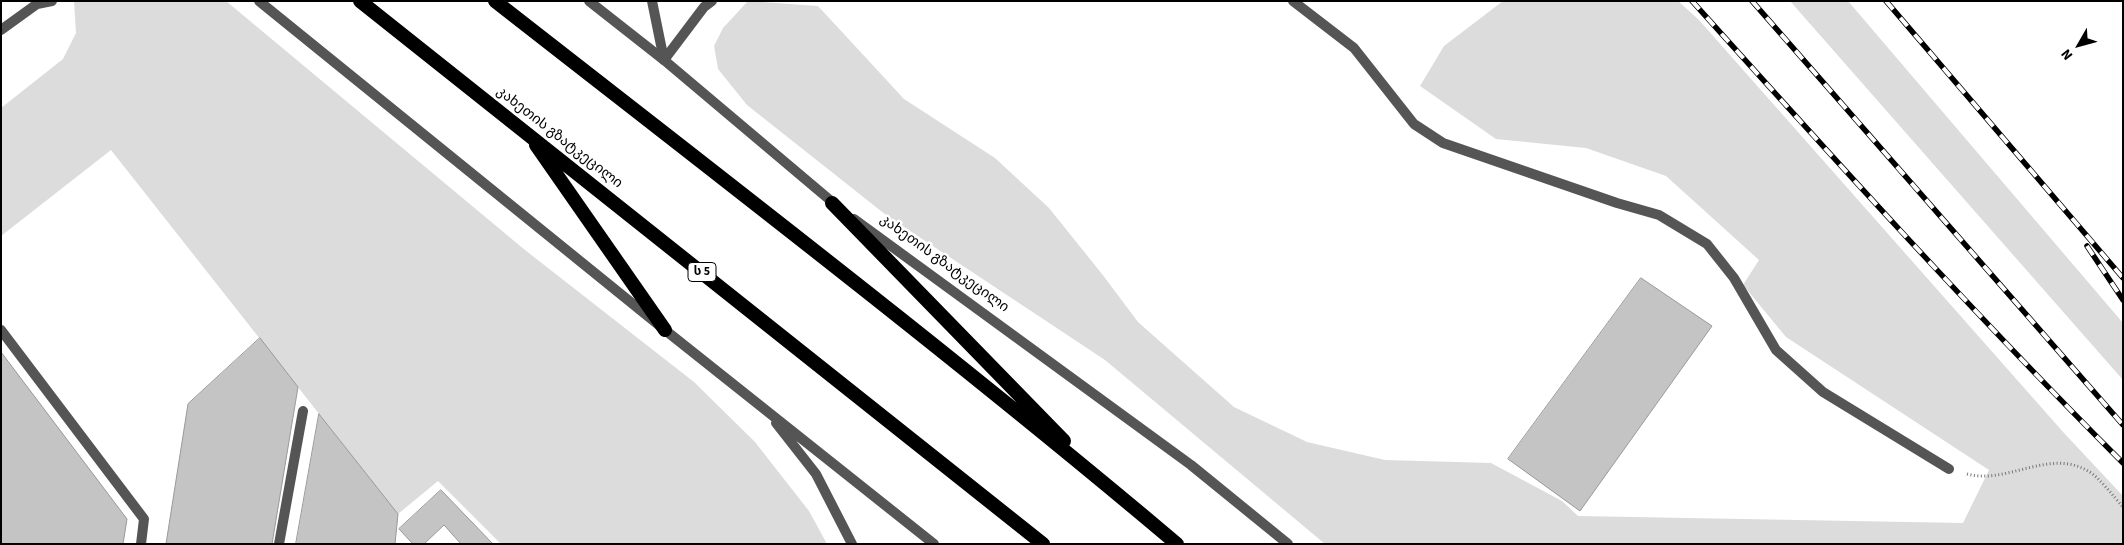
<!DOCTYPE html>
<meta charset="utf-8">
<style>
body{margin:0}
#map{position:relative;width:2124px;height:545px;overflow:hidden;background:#fff;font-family:"Source Sans 3",sans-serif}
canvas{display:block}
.frame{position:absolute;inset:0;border:2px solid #000;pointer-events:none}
.north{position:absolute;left:2054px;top:20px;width:50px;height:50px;-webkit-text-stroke:4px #fff;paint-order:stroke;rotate:232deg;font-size:14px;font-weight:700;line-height:20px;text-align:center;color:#000}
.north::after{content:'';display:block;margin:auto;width:18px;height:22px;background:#000;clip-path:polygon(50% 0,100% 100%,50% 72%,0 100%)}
</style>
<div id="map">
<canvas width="2124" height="545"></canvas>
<div class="frame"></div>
<div class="north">N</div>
</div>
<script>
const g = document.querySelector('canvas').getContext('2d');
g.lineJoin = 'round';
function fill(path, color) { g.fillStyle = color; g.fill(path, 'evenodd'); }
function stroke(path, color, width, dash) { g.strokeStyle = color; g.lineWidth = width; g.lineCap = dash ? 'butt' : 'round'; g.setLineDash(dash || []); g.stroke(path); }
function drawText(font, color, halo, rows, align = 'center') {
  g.font = font + ' "Source Sans 3","Noto Sans Georgian",sans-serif'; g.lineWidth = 5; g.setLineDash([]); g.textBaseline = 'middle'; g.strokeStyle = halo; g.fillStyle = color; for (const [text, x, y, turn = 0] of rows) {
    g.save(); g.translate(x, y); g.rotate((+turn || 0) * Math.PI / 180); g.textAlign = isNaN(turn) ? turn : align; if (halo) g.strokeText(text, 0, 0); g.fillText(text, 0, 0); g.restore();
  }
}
const green = new Path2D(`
 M74,1H226L525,250L694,382L755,442L809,511L827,544H501L438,481L398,514L111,150L1,236V108L63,59L76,33Z
 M748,1L818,6L904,99L995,158L1049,208L1102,274L1138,322L1234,407L1307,442L1385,460L1491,463L1562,501L1578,516L1963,523L1989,470L1786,337L1743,285L1759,260L1666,176L1586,148L1496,139L1420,86L1444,46L1503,1H1678L1699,20L2064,433L2123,496V544H1325L1105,360L886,215L747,105L718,69L714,46L723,28Z
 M1790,1H1848L2123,323V380Z`);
const building = new Path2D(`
 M1641,278L1712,326L1580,511L1508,459Z
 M260,338L298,387L272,544H166L188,404Z
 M1,352L127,519L123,544H1Z
 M319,414L398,514L395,544H296Z
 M441,490L493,544H461L444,525L424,544H413L399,529Z`);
const path = new Path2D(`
 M1967,474C2007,485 2049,448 2088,471C2099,477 2114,497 2123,507`);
const service = new Path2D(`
 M652,1L664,60
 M1293,1L1354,48L1414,124L1443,143L1617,203L1659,215L1707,244L1734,278L1776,350L1823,392L1949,469
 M1,30L37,4L52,1
 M664,60L704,7L712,1
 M1,330L144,519L141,544
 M279,544L303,411`);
const tertiary = new Path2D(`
 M259,1L665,330L934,544
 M589,1L664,60L837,206
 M854,219L1191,465L1288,544
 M776,423L816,474L852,544`);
const trunk = new Path2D(`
 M360,1L1043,544
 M495,1C724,180 955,357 1177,544
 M536,145L665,330
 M832,203L1064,441`);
const rail = new Path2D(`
 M1692,1C1833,158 1974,314 2123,463
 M1752,1L2123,425
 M1886,1L2123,278
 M2087,246L2123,300`);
const shields = [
 [702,272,28]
];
const shieldNames = [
 ["ს 5",702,272]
];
const streetNames = [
 ["კახეთის გზატკეცილი",559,138,38],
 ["კახეთის გზატკეცილი",944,264,36]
];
fill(green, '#dcdcdc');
fill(building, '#c4c4c4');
stroke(building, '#999', 1);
stroke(path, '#777', 3, [1, 2.5]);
stroke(service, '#555', 10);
stroke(tertiary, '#555', 10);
stroke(trunk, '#000', 14);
stroke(rail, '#000', 5.5);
stroke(rail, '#fff', 4, [11]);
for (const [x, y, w] of shields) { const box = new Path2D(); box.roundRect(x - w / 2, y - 9.5, w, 19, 4); g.fillStyle = '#fff'; g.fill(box); stroke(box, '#000', 1); }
drawText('bold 12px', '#000', null, shieldNames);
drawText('14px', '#000', '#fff', streetNames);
</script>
